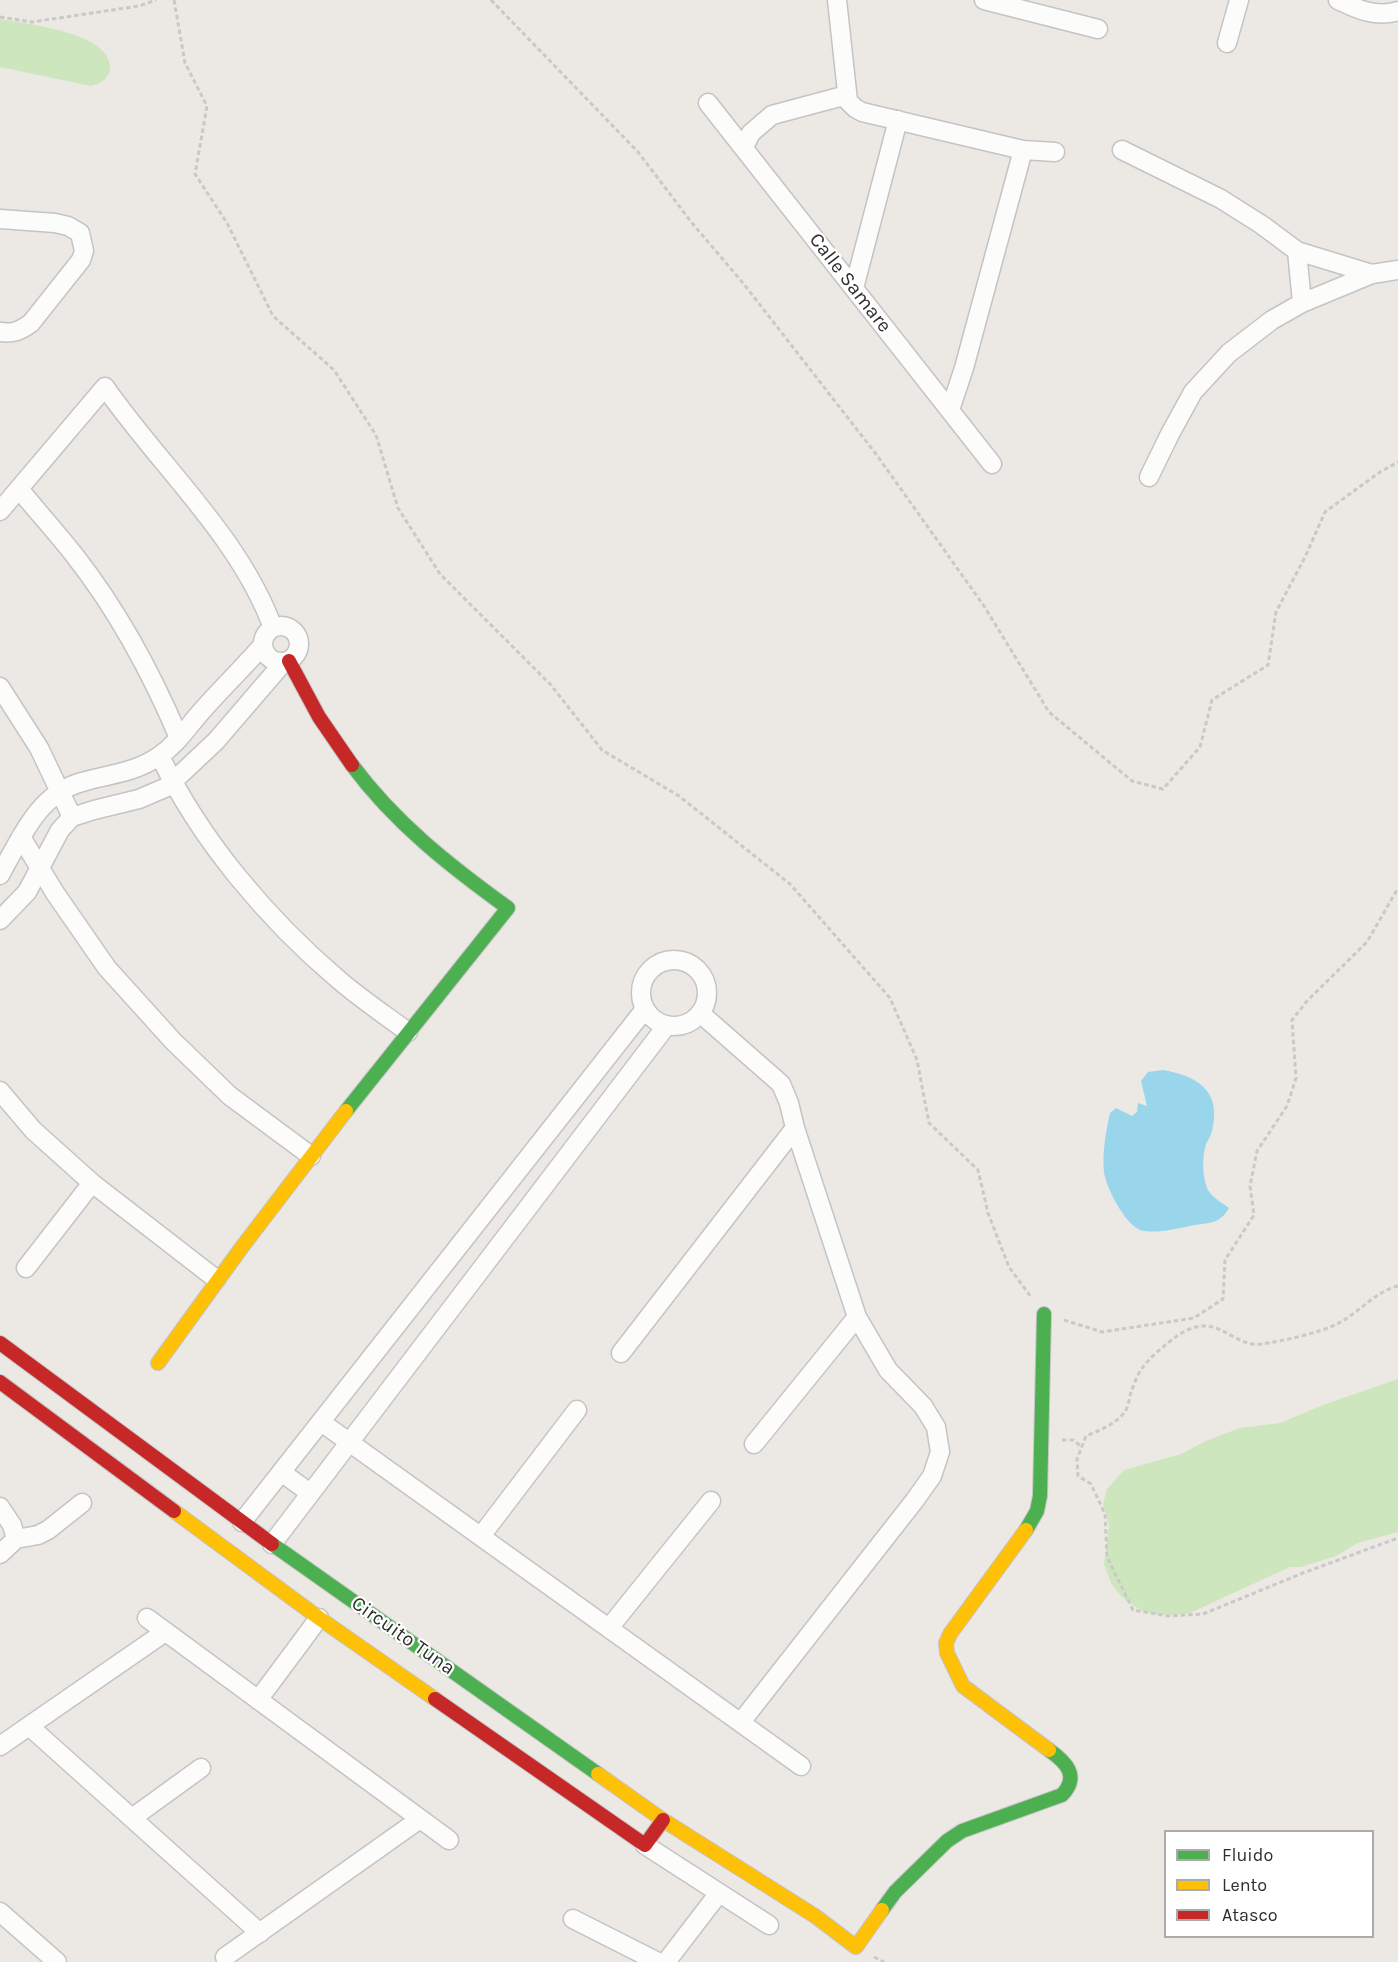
<!DOCTYPE html>
<style>
body{margin:0}
#map{position:relative;width:1398px;height:1962px;overflow:hidden;background:#ece8e4;font-family:Karla,sans-serif}
canvas{display:block}
.legend{position:absolute;left:1164px;top:1830px;width:210px;height:108px;box-sizing:border-box;background:#fff;border:2px solid #ababab;margin:0;padding:8px 10px;list-style:none;font-size:18px;color:#2e2e2e}
.legend li{display:flex;align-items:center;gap:12px;height:30px}
.legend b{width:30px;border:2px solid #ababab}
</style>
<div id="map">
<canvas width="1398" height="1962"></canvas>
<ul class="legend">
<li><b style="height:8px;background:#4caf50"></b>Fluido</li>
<li><b style="height:8px;background:#ffc107"></b>Lento</li>
<li><b style="height:8px;background:#c62828"></b>Atasco</li>
</ul>
</div>
<script>
const g = document.querySelector('canvas').getContext('2d');
g.lineJoin = 'round';
function fill(path, color) { g.fillStyle = color; g.fill(path, 'evenodd'); }
function stroke(path, color, width, dash) { g.strokeStyle = color; g.lineWidth = width; g.lineCap = dash ? 'butt' : 'round'; g.setLineDash(dash || []); g.stroke(path); }
function drawText(font, color, halo, rows, align = 'center') {
  g.font = font + ' Karla,sans-serif'; g.lineWidth = 4.5; g.setLineDash([]); g.textBaseline = 'middle'; g.strokeStyle = halo; g.fillStyle = color; for (const [text, x, y, turn = 0] of rows) {
    g.save(); g.translate(x, y); g.rotate((+turn || 0) * Math.PI / 180); g.textAlign = isNaN(turn) ? turn : align; if (halo) g.strokeText(text, 0, 0); g.fillText(text, 0, 0); g.restore();
  }
}
const green = new Path2D(`
 M0,19C26,24 111,32 110,68C110,79 99,84 91,86L0,67Z
 M1398,1379V1532L1358,1543L1336,1556L1301,1567H1290L1190,1613L1170,1615L1153,1614L1141,1610L1128,1602L1119,1594L1111,1583L1104,1564L1109,1526L1103,1504L1107,1489L1124,1470L1181,1454L1208,1440L1240,1428L1280,1423L1323,1405Z`);
const water = new Path2D(`
 M1163,1070C1198,1076 1222,1091 1212,1131C1211,1136 1208,1140 1206,1144C1202,1156 1202,1178 1208,1190C1212,1197 1222,1203 1229,1208C1219,1226 1207,1222 1190,1226C1175,1229 1159,1233 1144,1231C1127,1229 1106,1188 1104,1172C1102,1153 1106,1131 1110,1113L1116,1108L1132,1116L1137,1112L1138,1103L1147,1106L1141,1081L1148,1072Z`);
const path = new Path2D(`
 M174,0L185,63L207,106L195,174L227,223L273,316L334,370L376,435L398,508L440,574L551,685L602,750L679,796L790,884L890,998L917,1060L929,1123L978,1170L988,1213L1009,1267L1031,1297
 M491,0L638,152L692,223L743,283L876,454L984,606L1049,712L1132,781L1163,789L1200,747L1212,700L1268,665L1276,612L1305,557L1325,512L1380,472L1398,462
 M0,17L32,22L139,6L156,0
 M1398,1286C1374,1292 1359,1313 1337,1324C1319,1333 1282,1341 1262,1344C1230,1348 1218,1308 1177,1336C1166,1344 1151,1356 1143,1367C1138,1373 1134,1384 1131,1392C1129,1398 1129,1407 1124,1413C1114,1425 1100,1430 1086,1436L1077,1459L1078,1476L1091,1484L1105,1514L1107,1557L1133,1610L1168,1616L1203,1614L1303,1573L1398,1538
 M1064,1320L1102,1332L1194,1318L1223,1299L1225,1260L1254,1215L1250,1186L1257,1151L1287,1106L1296,1078L1292,1020L1307,1001L1367,942L1398,888
 M1062,1440H1073L1082,1447
 M874,1957L884,1962`);
const street = new Path2D(`
 M837,0L848,101L855,108L862,112L1023,150L1055,152
 M984,0L1098,29
 M1338,0C1357,9 1376,18 1398,11
 M1227,43L1239,0
 M708,103L992,464
 M744,147L751,133L772,115L847,95
 M1122,150L1221,199L1262,225L1297,251L1372,274
 M0,219L55,223L68,226L80,233L84,251L81,260L31,323C20,331 13,334 0,332
 M1297,251L1302,303
 M854,288L898,120
 M950,410L964,368L1023,150
 M1149,477L1170,434L1193,392L1229,353L1272,320L1302,303L1372,274L1398,270
 M19,489C37,511 57,533 75,556C118,611 152,674 179,738
 M0,511L105,387C159,465 240,537 273,628
 M263 644a18 18 0 1 1 36 0a18 18 0 1 1-36 0Z
 M0,687L39,748L72,817
 M160,756C200,840 268,920 339,980C361,999 385,1015 408,1032
 M21,837L55,893L107,968L173,1041L230,1096L311,1156
 M0,875C21,838 38,794 82,782C109,774 135,773 159,756C176,745 187,728 200,713C220,690 242,669 262,646
 M0,920L27,892L60,830L72,817L94,810L139,799L167,787L216,741L283,663
 M641 993a33 33 0 1 1 66 0a33 33 0 1 1-66 0Z
 M700,1013L781,1084L789,1103L795,1128L857,1317L888,1370L923,1406L936,1427L940,1452L932,1476L915,1500L741,1722
 M0,1091L33,1130L92,1183L216,1279
 M26,1268L92,1183
 M621,1353L795,1128
 M321,1422L801,1766
 M754,1444L857,1317
 M281,1472L310,1493
 M0,1507L12,1525L16,1539
 M242,1522L645,1009
 M481,1536L577,1410
 M272,1544L667,1025
 M0,1554L16,1539L38,1535L48,1530L82,1503
 M147,1618L449,1840
 M609,1628L711,1501
 M258,1700L319,1618
 M29,1726L260,1933
 M0,1746L165,1632
 M132,1818L201,1768
 M645,1845L769,1925
 M0,1912L57,1962
 M573,1919L658,1962
 M225,1957L420,1819
 M666,1962L719,1893`);
const fast = new Path2D(`
 M346,1111L508,908C450,866 395,823 352,765
 M1026,1530L1037,1511L1040,1496L1044,1314
 M272,1544L598,1774
 M882,1910L895,1892L947,1841L962,1831L1062,1795C1080,1776 1066,1762 1049,1750`);
const slow = new Path2D(`
 M158,1363L242,1247L346,1111
 M174,1511L319,1618L435,1699
 M1026,1530L950,1634L946,1643L947,1653L963,1686L1049,1750
 M598,1774L663,1820L815,1916L856,1947L882,1910`);
const jam = new Path2D(`
 M289,661L319,717L352,765
 M0,1343L272,1544
 M0,1382L174,1511
 M435,1699L645,1845L663,1820`);
const streetNames = [
 ["Calle Samare",850,283,52],
 ["Circuito Tuna",403,1636,35]
];
fill(green, '#cee6be');
fill(water, '#99d6ec');
stroke(street, '#c5c4c5', 21);
stroke(fast, '#c5c4c5', 16);
stroke(slow, '#c5c4c5', 16);
stroke(jam, '#c5c4c5', 16);
stroke(path, '#c9c9c8', 3, [4.5, 3]);
stroke(street, '#fcfcfb', 18);
stroke(fast, '#4caf50', 14);
stroke(slow, '#ffc107', 14);
stroke(jam, '#c62828', 14);
drawText('20px', '#2e2e2e', '#fff', streetNames);
</script>
